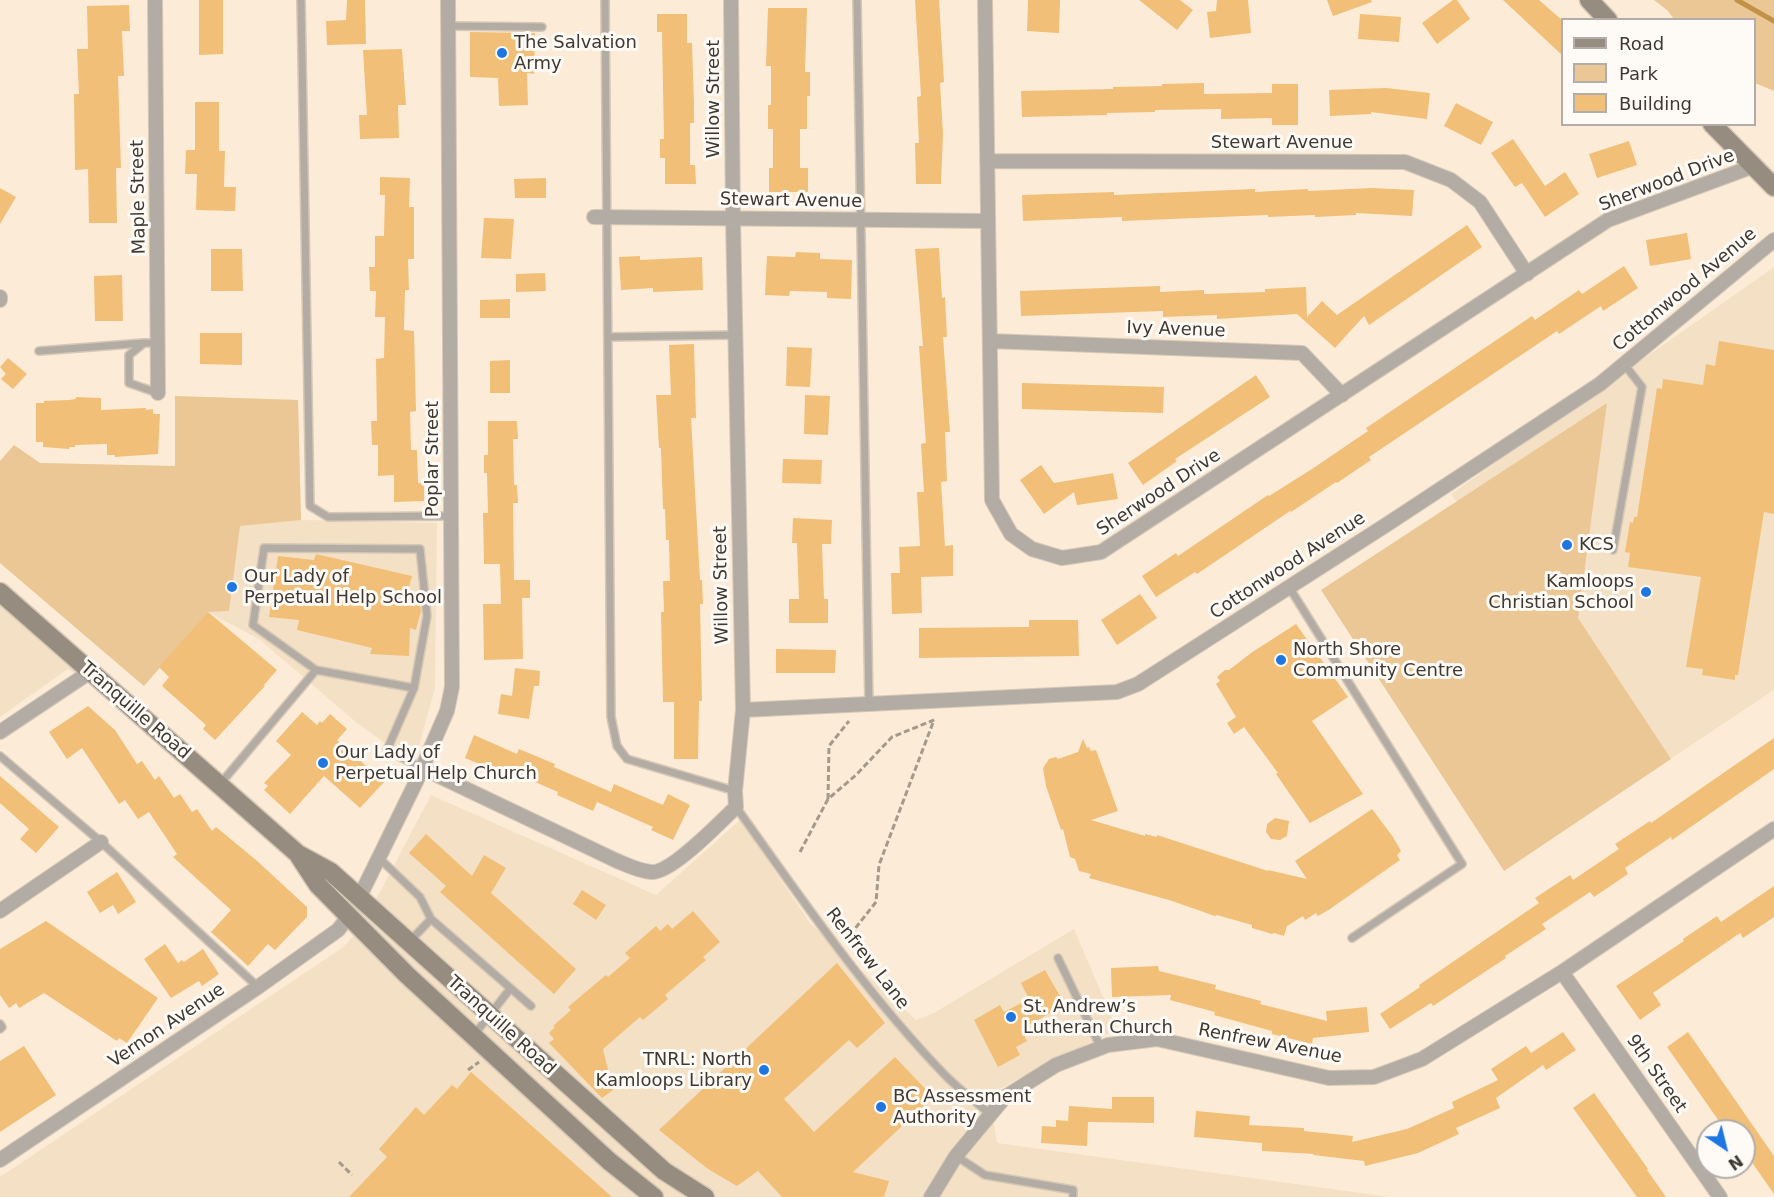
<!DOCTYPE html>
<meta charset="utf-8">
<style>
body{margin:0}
#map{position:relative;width:1774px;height:1197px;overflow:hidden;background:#fcecd7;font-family:"DejaVu Sans",sans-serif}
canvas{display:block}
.legend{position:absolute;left:1561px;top:18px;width:195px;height:108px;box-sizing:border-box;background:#fefbf7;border:2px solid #b2ada8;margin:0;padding:8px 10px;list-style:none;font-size:18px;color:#3f3931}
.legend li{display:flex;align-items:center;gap:12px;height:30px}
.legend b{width:30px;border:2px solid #b2ada8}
.north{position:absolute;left:1696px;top:1119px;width:60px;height:60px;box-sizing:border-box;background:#fefbf7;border:2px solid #b2ada8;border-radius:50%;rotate:145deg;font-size:16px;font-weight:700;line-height:24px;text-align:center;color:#3f3931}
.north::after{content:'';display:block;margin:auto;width:21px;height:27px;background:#1e77e1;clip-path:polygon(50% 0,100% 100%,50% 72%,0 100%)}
</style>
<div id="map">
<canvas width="1774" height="1197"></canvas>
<ul class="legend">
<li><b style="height:8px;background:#968c7f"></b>Road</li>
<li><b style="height:16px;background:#ebc795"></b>Park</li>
<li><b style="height:16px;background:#f1bf77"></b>Building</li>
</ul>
<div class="north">N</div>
</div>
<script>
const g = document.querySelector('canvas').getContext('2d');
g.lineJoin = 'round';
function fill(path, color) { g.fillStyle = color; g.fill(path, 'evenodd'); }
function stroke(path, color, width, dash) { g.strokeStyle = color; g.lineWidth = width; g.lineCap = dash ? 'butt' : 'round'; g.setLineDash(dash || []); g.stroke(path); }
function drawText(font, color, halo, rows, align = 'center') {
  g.font = font + ' "DejaVu Sans",sans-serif'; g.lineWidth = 6; g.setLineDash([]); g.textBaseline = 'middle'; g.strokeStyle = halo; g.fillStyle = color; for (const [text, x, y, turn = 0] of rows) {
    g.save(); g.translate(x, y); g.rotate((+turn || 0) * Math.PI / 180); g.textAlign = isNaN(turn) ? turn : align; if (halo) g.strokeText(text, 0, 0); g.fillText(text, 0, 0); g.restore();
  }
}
const built = new Path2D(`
 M1774,267V690L1642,778L1451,494Z
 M175,396L298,400L301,520L437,523L435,688L414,764L357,723L259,639L208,612L144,686L0,563V461L14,445L40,463L175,466Z
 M0,592L90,672L81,678L68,669L0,717Z
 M431,795L656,895L740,820L810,923L916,1020L932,1014L1074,929L1117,1029L989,1094L997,1143L1390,1197H0V1177L342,948L361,928Z`);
const green = new Path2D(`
 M1654,0H1774V91L1755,83L1754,20L1674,19L1667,10Z
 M175,396L298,400L301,520L240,526L229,611L208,612L144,686L0,563V461L14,445L40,463L175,466Z
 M1607,403L1578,618L1671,759L1504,871L1321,590Z`);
const stream = new Path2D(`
 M1737,0L1774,21`);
const building = new Path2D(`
 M199,0H223V54L199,55Z
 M347,0H365L366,44L327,45L326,21L346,20Z
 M915,0H939L944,82L940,83L943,134L941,184H916L915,143H919L917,97L921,96Z
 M1028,0H1060L1059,33L1027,31Z
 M1139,0H1180L1193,10L1177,30Z
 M1217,0H1248L1251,33L1210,38L1207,12L1216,11Z
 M1327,0H1371L1372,2L1333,16Z
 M1453,0H1457L1470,19L1437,44L1422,23Z
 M1503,0H1539L1563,21V56Z
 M129,5L130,31H122L124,76H118L121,168H116L117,223H89L88,169L75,170L74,94H79L77,49H88L87,6Z
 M768,8H807L805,72H810V96H807V129H800V168H808V192H769V168H773V129H768V105H771V66H766Z
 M657,14H687V43H692L694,104V123H690V165H695L696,184H665V158H660V139H664L662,32H657Z
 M1360,14L1401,17L1399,42L1358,39Z
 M470,32L535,33L534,74L527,73L528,105L499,106L498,78L470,77Z
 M402,49L406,105H398L399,138L360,139L359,115H367L363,50Z
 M1204,83V94L1272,93V84H1298V125H1272V118L1221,119V109L1155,110V112L1107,113V115L1022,117L1021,91L1113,89V87L1162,86V84Z
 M1386,88L1430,93L1427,119L1371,112V114L1330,116L1329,90Z
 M195,102H219V151H225L224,187H236L235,211L196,210L197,174H185L186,150H195Z
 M1456,103L1493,122L1481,145L1444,126Z
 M1513,139L1545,186L1565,172L1579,194L1545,217L1522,183L1515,187L1491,153Z
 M1629,141L1637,165L1597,178L1589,154Z
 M380,177L410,178L409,207H414V259H408L409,290H405L404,330L414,331L416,411L410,412L411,450H417L418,483H424V501L394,502V475L378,476V445H372L371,421H377L376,359L384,358L385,317H375L376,291H370L369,267H375V236H384L385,195H380Z
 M546,178V198H515L514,179Z
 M0,188L16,197L0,224Z
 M1372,188L1414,190L1412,216L1356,213V215L1315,217V215L1268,217V215L1122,221V217L1023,221L1022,195L1114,192V195L1255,189V192L1308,189V191Z
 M484,218L514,219L511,259L481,258Z
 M1467,225L1482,247L1369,325L1364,316L1335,348L1297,314L1217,319V315L1163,317V311L1021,316L1020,291L1160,286V292L1204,290V294L1265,292V289L1306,287L1307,317L1322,301L1337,315Z
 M1687,233L1691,259L1650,266L1646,240Z
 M939,248L942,298L945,297L947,337H943L950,432H945L947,481L941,482L945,546L953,545V576L921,577L922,613L892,614L891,573H900L899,547L920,546L917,492H924L921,444L926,443L919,346H923L915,249Z
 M211,249H242L243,291H211Z
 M796,252L820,253V259L852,260L851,299L827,298V292L790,291L789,296L765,295L767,256L795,257Z
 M640,256V260L702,257L703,290L653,292V288L621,290L619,257Z
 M1624,266L1638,288L1603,311L1601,306L1559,334L1557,331L1369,457L1371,460L1337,483L1336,482L1291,512L1290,511L1197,574L1195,572L1156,597L1142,576L1176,553L1178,556L1268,495L1269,496L1312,469L1368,431L1366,428L1532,316L1535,320L1579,290L1582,294Z
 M545,273L546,291L516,292V274Z
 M122,275L123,321H95L94,276Z
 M510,299V318H480V300Z
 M200,333H242V365L200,364Z
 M1719,341L1774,350V514L1764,512L1738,675H1735V680L1702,675L1703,669L1686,667L1701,577L1628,567L1630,553L1625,552L1630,522L1633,523L1634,517H1637L1657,388L1662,389L1663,379L1703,385L1706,364L1715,366Z
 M694,344L696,418H691L700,580H702L703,604H700L702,701H699L698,759H674V702H663L661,612H664L663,581H670L669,540H666L665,509H663L661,448H659L656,395H671L669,345Z
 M787,347L812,348L810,387L786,386Z
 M8,358L27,374L13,389L1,379L6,374L0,367Z
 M510,360V393H490V361Z
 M1256,375L1270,397L1175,459L1177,461L1143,485L1128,463Z
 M1022,383L1164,387L1163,413L1022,409Z
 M805,395L830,396L828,435L804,434Z
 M76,397L101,398V410L146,408V410L153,409V414H160L158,454L115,457V455H107V444L75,445V447H69V449L43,447V442H36V403H44V401L69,400L76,399Z
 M488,421H517L518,439H513L514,485H517L518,503H513L514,580H530V598H522L523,659L484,660L483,604H501L500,564H484L483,513H488L487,473H484V455H488Z
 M783,459L822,460L821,484L782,483Z
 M1041,465L1054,483L1113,473L1118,499L1077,505L1074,492L1044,514L1020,480Z
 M793,518L832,520L831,544H822L824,599H828V623H789V599H799L797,543H792Z
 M316,554L412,576L406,599L420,603L421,611L416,630L410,628L409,656L370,654L372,648L297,630L299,620L269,617L278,556L314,560Z
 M1140,594L1157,618L1117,645L1101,620Z
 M208,612L277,670L264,685L265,686L215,740L203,729L206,725L162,686L169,677L159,667Z
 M1029,620H1078L1079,656L919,658V628L1029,627Z
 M1296,624L1348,697L1312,721L1363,794L1310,823L1276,774L1278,773L1244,727L1234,734L1227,723L1236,717L1216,684L1220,681L1217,677L1225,670H1229L1251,653Z
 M776,649L836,650L835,673H776Z
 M515,668L540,671L539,686H534L529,719L498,714L501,694L512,696Z
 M88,706L115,730L137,764L142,761L155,780L159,776L174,798L180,794L192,812L197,809L212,831L216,827L256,860L307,907V917L275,950L268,944L248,966L211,932L231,910L173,857L177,854L149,812L138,819L125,800L119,804L82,748L67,759L49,732Z
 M302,712L317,725L320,721L322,723L330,714L347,729L337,740L384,782L360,808L324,776L290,814L264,790L268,786L264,783L291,755L276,741Z
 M474,735L517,754L519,749L555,764L554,767L611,792L614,784L663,805L668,794L690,805L673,840L651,830L653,827L597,802L593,811L557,795L558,792L503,768L501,773L465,758Z
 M1774,738V769L1672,840L1671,837L1625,868L1628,874L1594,897L1590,892L1542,924L1546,929L1505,956L1506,958L1433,1006L1431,1003L1390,1029L1380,1014L1420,987L1419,985L1539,903L1535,898L1570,875L1573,880L1619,849L1615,844L1650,821L1651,823Z
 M1083,739L1087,748L1089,747L1091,751L1096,750L1118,811L1091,820L1145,836V834L1157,837V835L1268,871V870L1307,879L1295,861L1372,809L1393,837L1401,851L1397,855L1400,860L1330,909L1318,916L1316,913L1305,920L1303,916L1287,926L1284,936L1274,933L1272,934L1252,928V925L1217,915L1215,916L1169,900L1089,878L1091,874L1079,871L1075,859L1070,857L1063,829L1061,830L1046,786L1043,768L1049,759L1056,757L1058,759L1078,752Z
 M0,776L59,827L36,853L20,839L29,829L0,803Z
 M1275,818L1289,821L1287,836L1280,840L1271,839L1266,832L1267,824Z
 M426,834L472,876L484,855L506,868L491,893L576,969L554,994L440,892L446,886L409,853Z
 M117,872L136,902L118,914L113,905L100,913L87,892Z
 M1774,886V917L1743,938L1740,933L1653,993L1661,1005L1640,1020L1616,986L1684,941L1683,939L1717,916L1721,922Z
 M582,890L606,905L596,920L573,904Z
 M693,911L720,942L703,957L706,960L665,995L668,999L643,1020L640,1017L603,1049L613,1090L602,1098L549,1043L554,1039L549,1033L555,1027L553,1026L571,1010L568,1007L606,975L608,977L630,958L625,953L656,926L660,931L668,924L672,929Z
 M46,921L158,998L127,1043L119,1038L117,1041L44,993L19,1008L16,1003L9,1008L0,995V949Z
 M165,944L178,963L182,960L184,962L203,949L219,974L202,986L199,981L171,998L144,959Z
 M837,963L885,1023L857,1048L849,1040L784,1099L814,1132L895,1057L933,1097L853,1172L889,1181L884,1197H782L758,1171L737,1186L708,1169L659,1130Z
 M1158,966L1159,971L1216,985L1215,989L1261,1001L1260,1004L1327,1021L1326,1011L1367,1007L1369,1032L1313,1038L1312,1044L1272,1034V1031L1214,1015L1215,1012L1170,1000L1171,995L1112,997L1111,968Z
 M1045,970L1065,1005L1021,1029L1027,1041L1016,1047L1020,1055L998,1067L974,1020L1000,1005L1004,1012L1029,999L1021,983Z
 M1563,1032L1576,1050L1546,1070L1543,1065L1496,1098L1500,1108L1456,1128L1459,1134L1418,1153L1365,1166L1364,1161L1313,1155L1314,1154L1262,1151V1143L1194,1137L1196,1111L1250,1116L1249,1125L1304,1128V1131L1353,1136L1352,1142L1407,1129L1454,1108L1452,1102L1498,1080L1491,1069L1526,1046L1531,1053Z
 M1688,1032L1774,1156V1194L1751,1161L1744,1165V1131H1726L1667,1047Z
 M24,1046L56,1095L0,1132V1061Z
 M471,1072L612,1197H349L387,1157L379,1149L416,1107L424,1115L452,1085L457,1089Z
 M1594,1093L1648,1169L1647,1170L1666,1197H1637L1573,1108Z
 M1112,1097H1154V1123L1088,1122L1087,1146L1041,1143L1042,1126L1056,1127V1120L1068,1121L1069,1106L1112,1109Z`);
const path = new Path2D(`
 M828,799L829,746L849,721
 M800,852L828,799L856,775L892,737L934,720
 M850,935L876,902L879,865L934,720
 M468,1070L479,1062
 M339,1162L352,1175`);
const lane = new Path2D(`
 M301,0L310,506L328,517L451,516
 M605,0L611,717L617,746L627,759L735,791
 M857,0L869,704
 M448,26L542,27
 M608,337L735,335
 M158,343H144L129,355V383L158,393
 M39,351L144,343
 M264,548L420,549L427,616L414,688L316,670L253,625Z
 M1613,550L1642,387L1624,364
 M1289,587L1462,864L1352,938
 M414,688L387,750L422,768
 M0,756L101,842L258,987
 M221,783L316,670
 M736,807C801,898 865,992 943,1073C957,1088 975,1101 991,1115
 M379,858L420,897L431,919L531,1006
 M410,941L431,919
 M1058,958L1101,1048
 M0,1024L2,1027L0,1029
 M474,1035L510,989
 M956,1156L985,1175L1073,1190V1197`);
const street = new Path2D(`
 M155,0L158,393
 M985,0L992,500L1011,534L1032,549L1062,558L1101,552L1608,220L1754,166
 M987,161L1405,162L1451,180L1480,202L1527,274
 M594,217L988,221
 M0,297V300
 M990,341L1302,353L1342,395
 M743,710L1117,692L1138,684L1386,525L1600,384L1774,240
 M0,732L90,672
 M422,768L615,860C627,865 638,871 651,872C671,874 720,822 736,807L735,791L743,710L733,219L731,0
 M359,898L416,782L447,711L452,687L448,0
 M0,911L101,842
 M1562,972L1720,1197
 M0,1160L258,987L338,930L349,916
 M931,1197L956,1156L1005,1097L1056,1065L1108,1045L1157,1039L1329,1078L1374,1077L1422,1059L1562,972L1774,829`);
const secondary = new Path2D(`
 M1589,0L1608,20
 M1712,124L1774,187
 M0,592L298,854L331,872L664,1171L705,1197
 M299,856L318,885L407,975L609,1161L654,1197`);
const markers = [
 [502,53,6,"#1e77e1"],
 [1567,545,6,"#1e77e1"],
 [232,587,6,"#1e77e1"],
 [1646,592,6,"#1e77e1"],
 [1281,660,6,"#1e77e1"],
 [323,763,6,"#1e77e1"],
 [1011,1017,6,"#1e77e1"],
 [764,1070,6,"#1e77e1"],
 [881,1107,6,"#1e77e1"]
];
const poiNames = [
 ["The Salvation",514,43],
 ["Army",514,64],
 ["KCS",1579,545],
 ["Our Lady of",244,577],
 ["Perpetual Help School",244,598],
 ["Kamloops",1634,582,"right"],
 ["Christian School",1634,603,"right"],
 ["North Shore",1293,650],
 ["Community Centre",1293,671],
 ["Our Lady of",335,753],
 ["Perpetual Help Church",335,774],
 ["St. Andrew’s",1023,1007],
 ["Lutheran Church",1023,1028],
 ["TNRL: North",752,1060,"right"],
 ["Kamloops Library",752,1081,"right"],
 ["BC Assessment",893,1097],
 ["Authority",893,1118]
];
const streetNames = [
 ["Willow Street",714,99,-90],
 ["Stewart Avenue",1282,143],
 ["Sherwood Drive",1667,181,-21],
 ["Maple Street",139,197,-91],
 ["Stewart Avenue",791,201,1],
 ["Cottonwood Avenue",1685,290,-40],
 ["Ivy Avenue",1176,330,2],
 ["Poplar Street",433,459,-90],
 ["Sherwood Drive",1159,493,-33],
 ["Cottonwood Avenue",1288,566,-33],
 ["Willow Street",722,585,-91],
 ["Tranquille Road",135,711,41],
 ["Renfrew Lane",867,959,52],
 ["Vernon Avenue",167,1026,-34],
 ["Tranquille Road",501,1026,42],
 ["Renfrew Avenue",1270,1044,11],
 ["9th Street",1656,1074,55]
];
fill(built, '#f4e1c5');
fill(green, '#ebc795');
stroke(stream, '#c09148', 5);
fill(building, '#f1bf77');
stroke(lane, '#d6c8b6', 10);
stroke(street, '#d6c8b6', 16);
stroke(secondary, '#d6c8b6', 21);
stroke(path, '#a4998a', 3, [6, 3]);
stroke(lane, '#b3aca4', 7);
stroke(street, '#b3aca4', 14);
stroke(secondary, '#968c7f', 18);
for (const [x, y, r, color] of markers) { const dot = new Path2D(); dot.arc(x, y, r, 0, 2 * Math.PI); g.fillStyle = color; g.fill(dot); stroke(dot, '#fefbf7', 2); }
drawText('18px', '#3f3931', '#fefbf7', poiNames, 'left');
drawText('18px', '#3f3931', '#fefbf7', streetNames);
</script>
